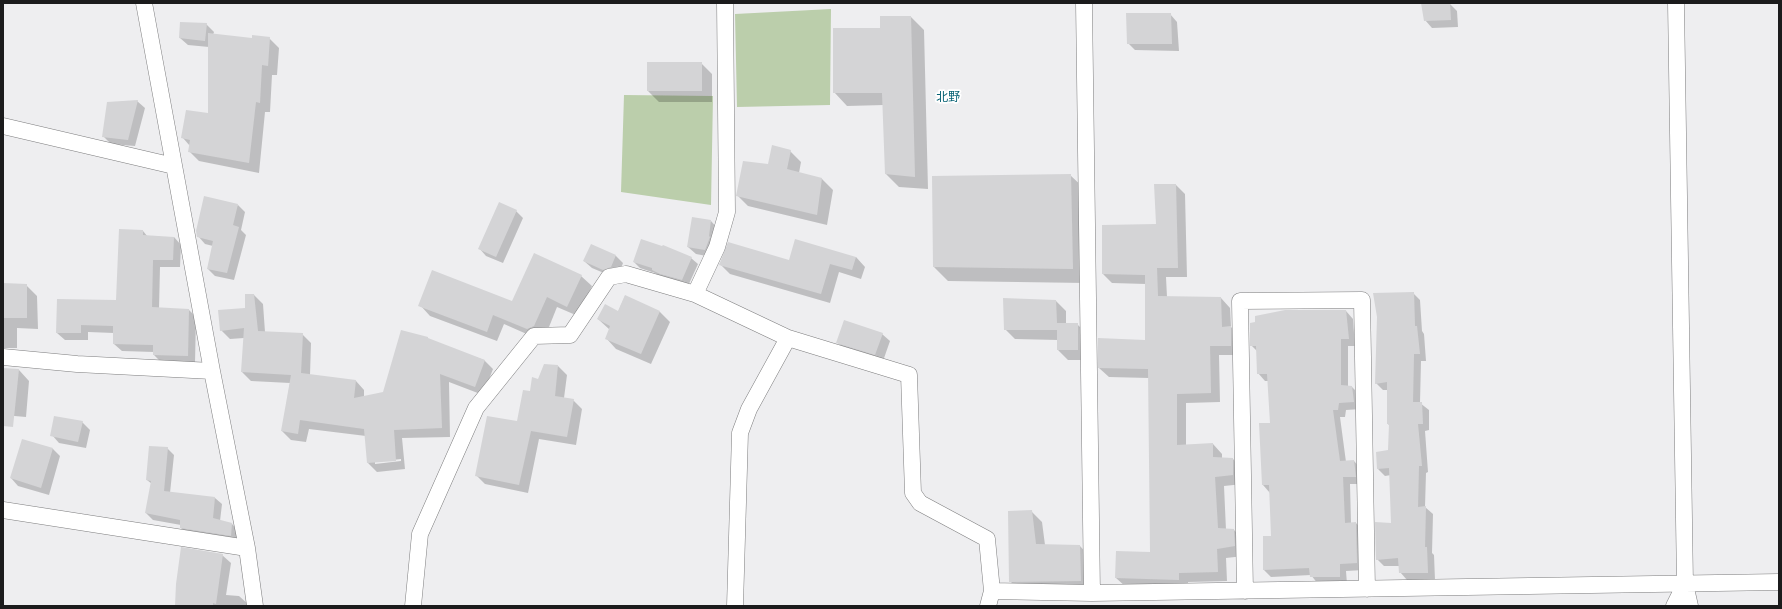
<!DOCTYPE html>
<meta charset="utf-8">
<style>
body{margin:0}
#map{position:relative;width:1782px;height:609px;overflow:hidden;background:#eeeef0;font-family:"Fira Sans",sans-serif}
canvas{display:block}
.frame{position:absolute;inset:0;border:4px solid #1b1b1c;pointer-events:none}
</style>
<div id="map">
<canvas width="1782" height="609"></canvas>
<div class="frame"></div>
</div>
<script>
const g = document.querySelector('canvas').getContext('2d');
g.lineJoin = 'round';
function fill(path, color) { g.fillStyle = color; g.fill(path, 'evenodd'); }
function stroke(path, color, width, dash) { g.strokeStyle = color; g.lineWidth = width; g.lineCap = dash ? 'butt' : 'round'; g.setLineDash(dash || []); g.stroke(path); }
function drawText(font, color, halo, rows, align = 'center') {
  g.font = font + ' "Fira Sans","Noto Sans JP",sans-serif'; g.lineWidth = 3.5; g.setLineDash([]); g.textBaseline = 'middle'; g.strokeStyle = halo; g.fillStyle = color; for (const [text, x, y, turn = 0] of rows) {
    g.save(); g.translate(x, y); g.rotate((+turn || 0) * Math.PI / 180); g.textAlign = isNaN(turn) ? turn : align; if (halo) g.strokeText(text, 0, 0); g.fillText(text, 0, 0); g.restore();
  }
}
const green = new Path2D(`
 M831,9L830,105L737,107L735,14Z
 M624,95L713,96L711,205L621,192Z`);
const shadow = new Path2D(`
 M1450,4L1457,11L1458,27L1432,28L1425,20Z
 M1170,14L1177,22L1179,51L1135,50L1128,43Z
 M881,17H911L924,30L928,189L899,187L886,174L884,105L847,106L834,92L881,29Z
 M206,24L214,32L213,35L253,39L269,38L279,48L277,75H272L270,112H265L259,173L199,161L189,151L190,146L183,138L209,114V47L188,45L180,38Z
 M648,63H701L712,74V102H659L648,91Z
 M137,101L145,108L135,146L111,144L103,136Z
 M790,151L801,162L799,173L822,179L833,190L827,225L748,206L737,195L769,165Z
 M1070,175L1085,189L1086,283L948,281L934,267L933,177Z
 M1176,185L1185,194L1187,277H1166L1167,297L1221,298L1230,308L1231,327L1240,336V355H1219L1220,402L1186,403V446L1213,444L1222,454V458L1233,459L1242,468L1243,484L1224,486L1226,530H1234L1244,540V556L1226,558L1227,581L1188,582V589L1126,587L1116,578L1151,553L1149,378L1109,377L1099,368L1146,341V284L1112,283L1103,274L1157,225Z
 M238,205L245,212L241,230L246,235L234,280L215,276L208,269L213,246L205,244L198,236Z
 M516,211L523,218L503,263L486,256L479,248Z
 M711,221L718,229L712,257L696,254L688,247Z
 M143,231L148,237H174L181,245L180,267H160L159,309L189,310L196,317L195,363L161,362L154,355V352L122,351L114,344V333L88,332V340H65L57,333L117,301Z
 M591,246L616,256L623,263L619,274L611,276L592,268L584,261Z
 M856,257L865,267L861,279L839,272L830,303L730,274L720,264Z
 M691,258L698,264L688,286L659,276L655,273L640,268L634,262Z
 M581,276L592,286L578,316L557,307L545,337L538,339L504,324L497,341L430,316L420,305L512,302Z
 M3,284L26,285L37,296L38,329L17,328V348H3Z
 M1413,293L1420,300L1422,331L1424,334L1426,361H1421L1420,403L1429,410V430L1425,431L1428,472L1426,473L1425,507L1433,514L1432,553L1434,555L1435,580H1407L1400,572V566H1384L1377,559L1392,524L1391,475L1385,476L1378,469L1389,451L1390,426L1388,424V390H1383L1376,383Z
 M254,295L263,304L265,332L302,334L311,343L310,375L356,381L364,390V397L384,393L431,341L484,360L493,369L483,395L449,382L450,437L402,438L405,469L377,472L368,463L366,436L309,429L306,442L291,440L282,431L290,383L251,381L242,372L244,338L230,339L221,330L246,308ZM401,459V461L375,464V462Z
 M625,296L660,312L670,322L651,364L616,349L606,338L610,330L598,319L618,312Z
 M1056,301L1066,311V324H1077L1087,334L1088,360H1068L1058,350V340L1015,339L1005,329Z
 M1346,311L1353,319L1355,346H1348V387H1352L1359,394L1361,409L1346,410L1345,417H1340L1346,462L1354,461L1361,469L1362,484H1350L1351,523H1356L1363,531L1364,570L1346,571L1347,584H1318L1311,575L1271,577L1264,570L1272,537L1270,493L1263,485L1271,424L1269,381H1265L1258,373L1257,351L1251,345Z
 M882,334L890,341L883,361L845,350L837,342Z
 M558,366L567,375L564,398L573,400L582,409L576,445L539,439L528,493L485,484L476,475L518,422L531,393L539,381Z
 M3,369L19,370L29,381L26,417L3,415Z
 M82,422L90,430L86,448L59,443L52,435Z
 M23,440L53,449L60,456L49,495L18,486L11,478Z
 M167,448L174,455L170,493L215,498L222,504L220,521L232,524L239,531L237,542L187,534L181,528V525L153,520L146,513L152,484L147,480Z
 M1031,511L1042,522L1045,545L1080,546L1090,557L1091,592H1021L1010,581Z
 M222,555L231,563L226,595L239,596L248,604V606H176Z`);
const building = new Path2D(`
 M1421,3H1450L1451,20L1424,21Z
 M1126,13H1171L1172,44H1127Z
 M880,16H911L915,177L885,174L882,93H833V28H880Z
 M180,22L207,23L205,41L179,38Z
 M208,33L252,38V35L270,37L268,66L262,65L260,103L256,102L249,163L188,152L190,140L181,138L186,110L208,113Z
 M647,62H702V91H647Z
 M138,100L128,140L102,137L107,102Z
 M772,145L791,150L787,169L822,178L817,215L736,196L743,161L768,164Z
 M1071,174L1073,269L933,267L932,176Z
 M1154,184H1176L1178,268H1157L1158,296L1221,297L1222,327L1231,326V346H1210L1211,393L1177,394V445L1213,443V457L1233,458V475L1215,477L1218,528L1234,529L1235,546L1217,549L1218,572L1179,573V580L1115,578L1116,551L1150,552L1148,369L1098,368V338L1145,340V275L1102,274V225L1156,224Z
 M204,196L238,204L233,225L239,227L227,273L207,269L213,241L197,237L196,231Z
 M499,202L517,210L496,257L478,249Z
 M692,217L711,220L709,236L710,237L705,250L687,247Z
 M119,229L143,230V235L174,237L173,260H153L152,307L189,309L188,356L153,355V345L113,344V326L81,325V333H56L57,299L116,300Z
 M641,239L662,246L663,245L692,257L682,280L660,274L652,270V268L633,262Z
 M795,239L856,257L852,270L830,264L821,294L719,265L728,242L789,260Z
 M591,244L616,255L611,267L603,270L583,261Z
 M534,253L582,275L567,307L547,297L534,326L527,329L493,315L487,332L418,306L432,270L512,301Z
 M3,283L27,284V318H3Z
 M1414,292L1415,326H1417L1420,354H1414L1413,402H1422L1423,424H1418L1422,466H1419L1418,507L1426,506L1425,547H1427L1428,573H1399L1398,558L1376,560L1375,522L1391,523L1389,468L1377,469L1376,452L1388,450L1389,424H1387V382L1375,384L1377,317L1373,293Z
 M245,294H254L258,331L303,333L301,373L356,380L354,398L383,392L401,330L428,337V338L485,360L475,387L440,374L442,428L394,430L396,461L367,463L364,429L300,420L298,434L281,431L291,375L241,372L244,328L220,331L218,310L245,308Z
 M625,295L660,311L641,354L605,339L610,326L597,319L605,304L618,311Z
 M1003,298L1056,300L1057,323H1078V350H1057V330H1004Z
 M1285,310H1346L1349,339H1341V385L1352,386L1354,402L1339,403L1338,410H1333L1340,461L1354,460L1356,477H1343L1345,523L1356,522L1357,563L1340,564V577H1310L1309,568L1263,570V536H1271L1269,485H1262L1259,423H1270L1267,374H1257L1256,346H1250V323L1255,322V316Z
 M844,320L883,333L875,355L836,343Z
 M544,364L558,365L555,396L574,399L567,437L531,431L519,485L475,476L487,416L517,421L523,390L530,391L532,377L538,379Z
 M3,368L19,369L13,427L3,426Z
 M54,416L83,421L78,442L50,436Z
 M22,439L53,448L41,488L10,478Z
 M149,446L168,447L164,491L215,497L213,518L232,523L231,536L180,528V520L145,513L151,481L146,480Z
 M1032,510L1036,544L1080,545L1081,581L1009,582L1008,511Z
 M181,547L223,554L216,604L213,603V606H175L176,584Z`);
const street = new Path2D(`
 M144,3L212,371L247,548L255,606
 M725,3L727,212L717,247L695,294L788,338L909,375L913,493L920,503L987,539L992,591L988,606
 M1084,3L1092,593
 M1676,3L1685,584L1690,606
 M3,126L174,166
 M3,357L77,364L212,371
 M3,510L247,548
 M992,591L1092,593L1779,582
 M1245,591L1240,301L1362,300L1367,589
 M413,606L420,534L476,408L534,336L570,335L609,277L626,274L695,294
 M735,606L740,433L749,409L788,338
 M1674,606L1685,584`);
const quarterNames = [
 ["北野",948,98]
];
fill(green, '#bbceab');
fill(shadow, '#0003');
fill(building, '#d4d4d6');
stroke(street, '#7d7d7e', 17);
stroke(street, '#fff', 16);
drawText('12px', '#056073', '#fff', quarterNames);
</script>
